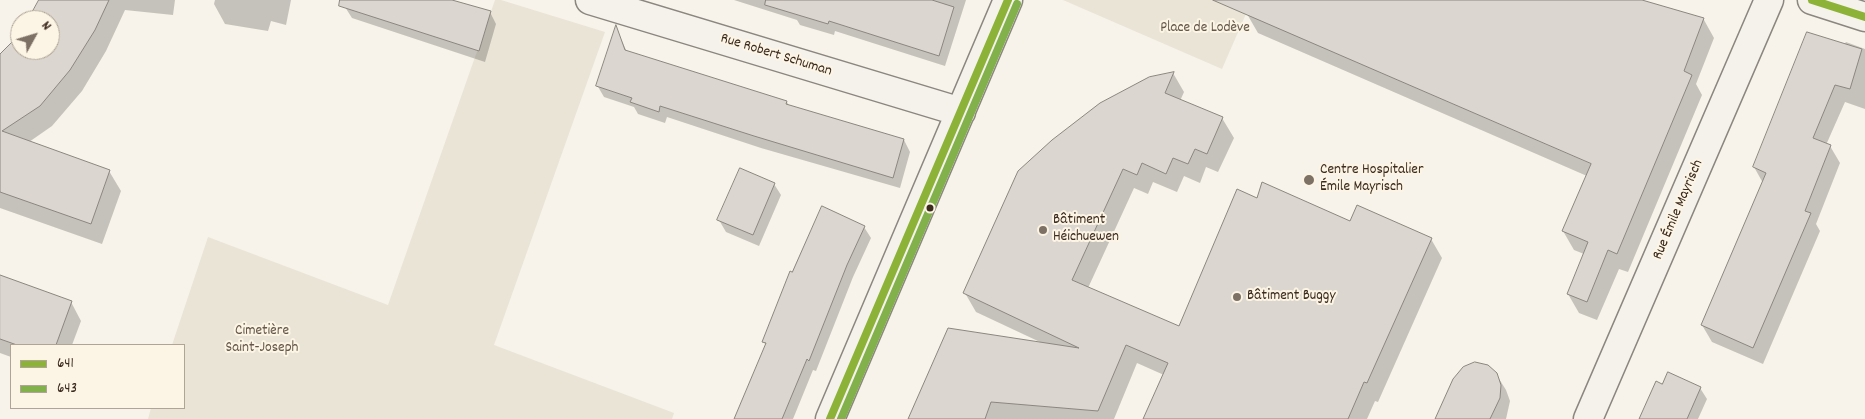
<!DOCTYPE html>
<meta charset="utf-8">
<style>
body{margin:0}
#map{position:relative;width:1865px;height:419px;overflow:hidden;background:#f7f3ea;font-family:Dekko,sans-serif}
canvas{display:block}
.legend{position:absolute;left:10px;top:344px;width:175px;height:65px;box-sizing:border-box;background:#fcf5e5;border:1px solid #afa495;margin:0;padding:6px 9px;list-style:none;font-size:15px;color:#3b2a1e}
.legend li{display:flex;align-items:center;gap:10px;height:25px}
.legend b{width:25px;border:1px solid #afa495}
.north{position:absolute;left:10px;top:10px;width:50px;height:50px;box-sizing:border-box;background:#fcf5e5;border:1px solid #afa495;border-radius:50%;rotate:51deg;font-size:14px;font-weight:700;line-height:20px;text-align:center;color:#3b2a1e}
.north::after{content:'';display:block;margin:auto;width:18px;height:22px;background:#7d7065;clip-path:polygon(50% 0,100% 100%,50% 72%,0 100%)}
</style>
<div id="map">
<canvas width="1865" height="419"></canvas>
<ul class="legend">
<li><b style="height:6px;background:#8cb238"></b>641</li>
<li><b style="height:6px;background:#82b04b"></b>643</li>
</ul>
<div class="north">N</div>
</div>
<script>
const g = document.querySelector('canvas').getContext('2d');
g.lineJoin = 'round';
function fill(path, color) { g.fillStyle = color; g.fill(path, 'evenodd'); }
function stroke(path, color, width, dash) { g.strokeStyle = color; g.lineWidth = width; g.lineCap = dash ? 'butt' : 'round'; g.setLineDash(dash || []); g.stroke(path); }
function drawText(font, color, halo, rows, align = 'center') {
  g.font = font + ' Dekko,sans-serif'; g.lineWidth = 4; g.setLineDash([]); g.textBaseline = 'middle'; g.strokeStyle = halo; g.fillStyle = color; for (const [text, x, y, turn = 0] of rows) {
    g.save(); g.translate(x, y); g.rotate((+turn || 0) * Math.PI / 180); g.textAlign = isNaN(turn) ? turn : align; if (halo) g.strokeText(text, 0, 0); g.fillText(text, 0, 0); g.restore();
  }
}
const green = new Path2D(`
 M495,0H501L605,32L494,345L674,413L672,419H148L151,408H184V345H172L208,237L388,305Z
 M1063,0H1252L1222,69Z`);
const shadow = new Path2D(`
 M40,0H175L173,15L125,10L106,51L82,91L52,126L29,142L109,171L121,191L102,244L0,208V56L20,36V50H50V20H30Z
 M215,0H291L286,25L271,21L268,31L225,24L214,4Z
 M347,0H448L490,12L496,24L485,62L352,18L345,7Z
 M734,0H966L945,66L835,31L834,35L800,25L797,20Z
 M1253,0H1638L1704,20L1714,38L1696,84L1702,95L1628,272L1619,269L1597,320L1579,313L1568,294L1584,254L1574,250L1563,231L1587,176L1258,33L1247,14Z
 M616,28L627,52L787,102L789,106L904,140L910,152L900,188L761,148L667,117L665,123L638,114L634,107L604,97L597,85Z
 M1846,42L1865,49V109L1845,102L1826,145L1830,146L1840,163L1816,224L1820,231L1763,364L1712,342L1702,325L1763,183L1754,167Z
 M1173,73L1184,92L1180,101L1222,118L1234,138L1218,172L1206,167L1200,183L1184,176L1177,192L1153,182L1148,194L1134,188L1088,288L1180,327L1258,200L1351,223L1431,239L1442,258L1378,402L1375,401L1367,419H1145L1164,375L1137,363L1114,419H909L1040,342L976,312L965,293Z
 M774,184L781,195L759,246L726,232L719,220Z
 M864,227L871,238L853,277L816,371L813,370L793,419H735L766,346L764,342Z
 M0,277L71,302L81,321L72,345H11V357L0,353Z
 M1496,374L1506,390L1510,401L1506,419H1437Z
 M1663,386L1700,388L1707,399L1698,419H1640Z`);
const building = new Path2D(`
 M39,0H109L95,30L70,70L40,106L2,131L110,170L91,224L0,192V54L20,34V50H50V20H28Z
 M340,0H452L491,11L479,51L339,6Z
 M766,0H932L954,7L939,56L829,21L828,24L765,5Z
 M1213,0H1642L1704,18L1684,71L1692,75L1617,254L1608,250L1587,302L1567,294L1588,242L1562,231L1591,164Z
 M616,25L625,50L787,101L786,104L904,139L893,178L754,136L660,106L659,112L630,102L632,98L596,86Z
 M1807,32L1862,49L1850,89L1835,85L1813,138L1831,145L1805,211L1811,213L1753,348L1701,325L1766,173L1753,167Z
 M1174,72L1165,93L1223,117L1207,154L1195,149L1188,164L1173,158L1166,174L1142,163L1137,175L1123,169L1072,280L1179,326L1237,189L1257,198L1262,182L1350,221L1357,205L1432,238L1367,383L1364,382L1348,419H1143L1168,363L1126,345L1098,411L991,402L985,419H908L948,328L1079,348L963,293L1018,171L1052,140L1100,103L1149,77Z
 M740,168L775,183L753,235L717,220Z
 M822,206L865,226L847,265L809,361L807,359L782,419H734L766,343L762,342L790,271L792,272Z
 M0,275L72,301L56,345H17L0,339Z
 M1475,362L1488,365L1497,373L1501,385L1500,398L1490,419H1435L1453,379L1463,367Z
 M1668,372L1701,387L1687,419H1639L1656,381L1662,384Z`);
const minor = new Path2D(`
 M590,0L961,112
 M1812,0L1865,17
 M830,419L1008,0
 M1588,419L1769,0`);
const bus1 = new Path2D(`
 M1812,0L1865,17
 M830,419L1008,0`);
const bus2 = new Path2D(`
 M841,419L1017,4`);
const markers = [
 [1309,180,6,"#7d7065"],
 [930,208,4.5,"#3b2a1e"],
 [1043,230,5,"#7d7065"],
 [1237,297,5,"#7d7065"]
];
const parkNames = [
 ["Place de Lodève",1205,29],
 ["Cimetière",262,332],
 ["Saint-Joseph",262,349]
];
const streetNames = [
 ["Rue Robert Schuman",776,56,17],
 ["Rue Émile Mayrisch",1679,210,-67]
];
const poiNames = [
 ["Centre Hospitalier",1320,171],
 ["Émile Mayrisch",1320,188],
 ["Bâtiment",1053,221],
 ["Héichuewen",1053,238],
 ["Bâtiment Buggy",1247,297]
];
fill(green, '#eae4d7');
fill(shadow, '#0003');
fill(building, '#dbd7d0');
stroke(building, '#8b867f', 1);
stroke(minor, '#8b867f', 31);
stroke(minor, '#f5f2ec', 28);
stroke(bus1, '#8cb238', 8);
stroke(bus2, '#82b04b', 8);
for (const [x, y, r, color] of markers) { const dot = new Path2D(); dot.arc(x, y, r, 0, 2 * Math.PI); g.fillStyle = color; g.fill(dot); stroke(dot, '#fcf5e5', 2); }
drawText('15px', '#645648', '#fcf5e5', parkNames);
drawText('15px', '#3b2a1e', '#fcf5e5', streetNames);
drawText('15px', '#3b2a1e', '#fcf5e5', poiNames, 'left');
</script>
